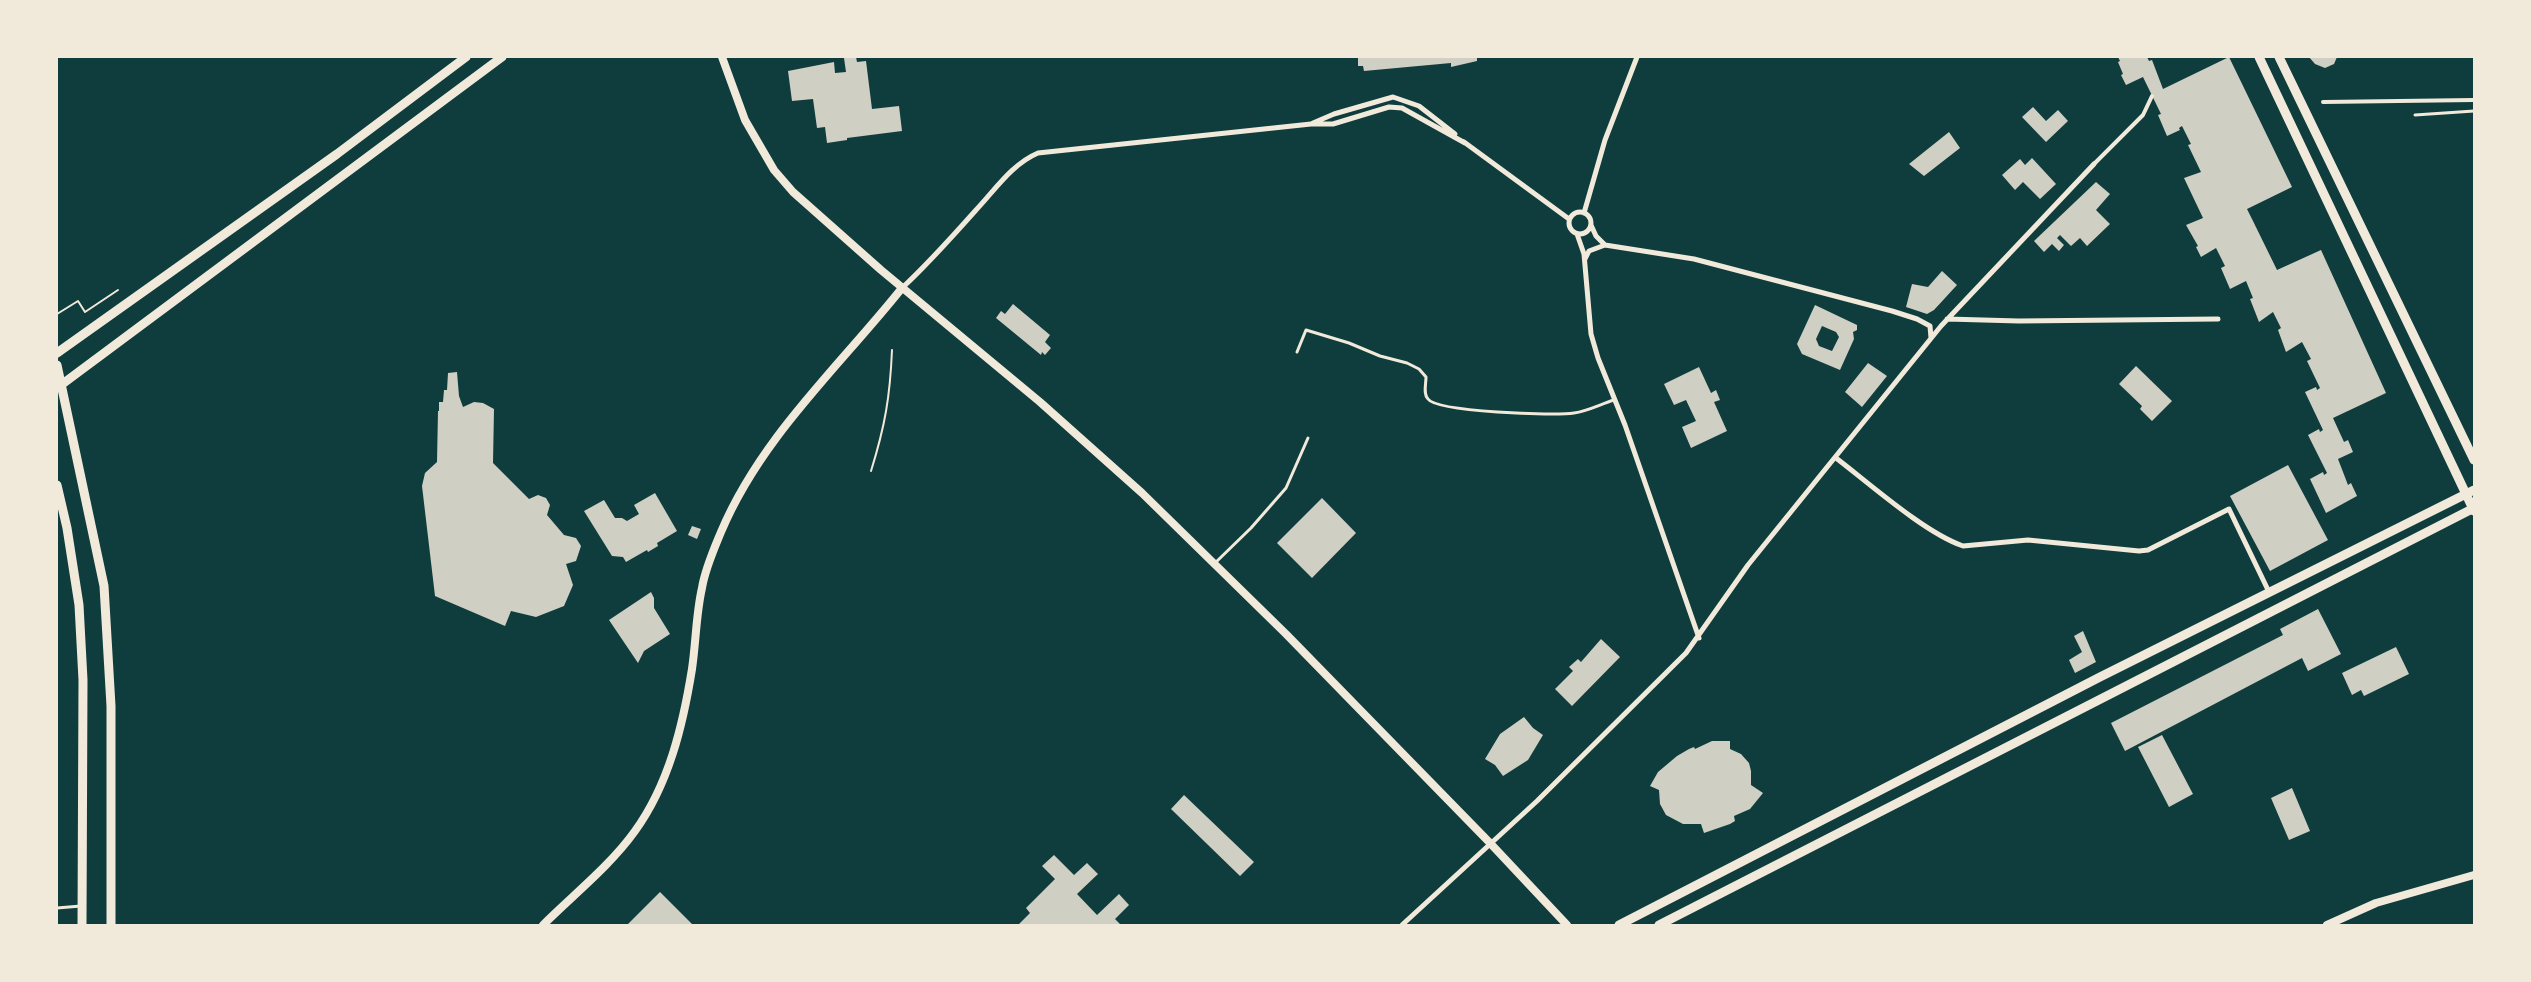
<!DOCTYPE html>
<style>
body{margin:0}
#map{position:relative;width:2531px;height:982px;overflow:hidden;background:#0f3d3e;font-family:"Source Sans 3",sans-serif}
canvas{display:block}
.frame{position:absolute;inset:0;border:58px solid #f1e9da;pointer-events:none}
</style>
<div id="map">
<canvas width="2531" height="982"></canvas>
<div class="frame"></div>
</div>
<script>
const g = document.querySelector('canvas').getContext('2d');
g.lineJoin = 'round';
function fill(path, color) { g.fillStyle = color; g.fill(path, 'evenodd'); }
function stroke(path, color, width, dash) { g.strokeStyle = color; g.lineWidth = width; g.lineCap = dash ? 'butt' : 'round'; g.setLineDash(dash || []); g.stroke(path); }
const building = new Path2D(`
 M856,57L857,62L866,61L872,109L899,106L902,131L847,138V140L827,143L825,127L817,128L813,99L792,101L788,71L834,62L835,73L846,72L844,58Z
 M1358,57H1477V61L1451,67V63L1364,71L1363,66H1358Z
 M2118,57H2147L2149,61L2152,60L2163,89L2229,57L2292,187L2247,209L2252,219L2277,270L2321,250L2386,393L2333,418L2344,442L2348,440L2353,452L2338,459L2348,485L2351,483L2357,496L2326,513L2310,479L2323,472L2324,475L2327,473L2308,435L2319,429L2320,432L2323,430L2305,392L2316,387L2317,390L2320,388L2307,361L2311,359L2302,342L2286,352L2278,330L2281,328L2273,312L2259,322L2250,299L2253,298L2246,281L2230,289L2221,268L2225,266L2216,248L2201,257L2196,247L2198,246L2186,225L2203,218L2184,178L2201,172L2188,145L2191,144L2182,126L2179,128L2180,130L2167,136L2158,115L2161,114L2143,77L2126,85L2121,75L2123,74L2118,62L2120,61Z
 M2309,57H2337L2334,64L2325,68L2315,64Z
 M2033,107L2046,121L2058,110L2068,121L2046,142L2022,117Z
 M1949,132L1960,148L1924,176L1909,164Z
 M2032,158L2056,184L2040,199L2023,182L2015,190L2002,175L2020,159L2025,165Z
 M2096,182L2110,194L2096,210L2110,224L2087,246L2080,238L2071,246L2060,235L2057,238L2064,245L2059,251L2052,244L2044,252L2034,241Z
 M1942,271L1957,285L1934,310L1927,314L1906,307L1912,284L1928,287Z
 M1013,304L1050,335L1045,342L1051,348L1045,355L1042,352L1041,355L996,318L1001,311L1005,314Z
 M1815,305L1857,325V330L1853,332L1854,339L1840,370L1802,354L1797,344ZM1822,326L1836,332L1839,337L1832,351L1819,346L1816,339Z
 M1868,363L1887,376L1862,407L1845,392Z
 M2136,366L2172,401L2152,421L2140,409L2142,406L2119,384Z
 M1699,367L1711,393L1716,390L1720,400L1714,402L1727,431L1691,448L1682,427L1696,421L1686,400L1674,405L1664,384Z
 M457,372L459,396L463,407L474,402L483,403L494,409L493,463L529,499L538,495L546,498L550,505L547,515L564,535L576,538L581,546L576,561L566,564L573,585L564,606L536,617L511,611L505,626L435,596L422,486L425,473L437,462L438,411H439V402H443L444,390H447L448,373Z
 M2288,465L2328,540L2270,571L2230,496Z
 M655,493L677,531L657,543L658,546L648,552L647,550L626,562L623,557L612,556L584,511L604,500L615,518H622L627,521L639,514L634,505Z
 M1322,498L1356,533L1312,578L1277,543Z
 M692,526L701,529L697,539L688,535Z
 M651,592L654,598V608L670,634L644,651L638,663L609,620Z
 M2318,609L2341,654L2308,671L2302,658L2125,751L2111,723L2283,635L2280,629Z
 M2083,631L2096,662L2075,673L2069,660L2082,652L2074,636Z
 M1601,639L1620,657L1572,706L1555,689L1573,671L1569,667L1578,659L1581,662Z
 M2396,647L2409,674L2364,696L2361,690L2352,695L2342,673Z
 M1524,717L1533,728L1543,735L1528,760L1503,776L1495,765L1485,759L1500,734Z
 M2162,735L2193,794L2169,807L2138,747Z
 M1712,741H1730V749L1741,754L1749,763L1751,771V785L1763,793L1750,809L1734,816L1735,821L1730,824L1704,833L1701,824H1683L1666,815L1660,804L1659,790L1650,786L1658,772L1677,756L1689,749L1694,747L1695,749Z
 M2292,788L2310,831L2289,840L2271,798Z
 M1184,795L1254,862L1240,876L1171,809Z
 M1054,855L1074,875L1087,863L1098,874L1077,894L1097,915L1119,894L1129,905L1115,919L1121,925H1018L1030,913L1026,908L1055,879L1042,866Z
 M660,892L693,925H627Z`);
const path = new Path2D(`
 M57,314L78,301L85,312L118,290
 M871,471C885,426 890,397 892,350`);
const service = new Path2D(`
 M2415,115L2474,111
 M1297,352L1306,330L1349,343L1380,356L1407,363L1419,369L1426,377C1426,384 1423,394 1428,399C1437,412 1555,416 1574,413C1588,411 1601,404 1614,400
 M1215,563L1251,528L1286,488L1308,438
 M57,908L81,906`);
const pedestrian = new Path2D(`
 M2323,102L2474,100
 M2094,164L2143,115L2152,96`);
const minor = new Path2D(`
 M1313,123L1334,114L1393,97L1419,106L1455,134
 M1464,142L1569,219
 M1569 223a11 11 0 1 1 22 0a11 11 0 1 1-22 0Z
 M1584,213L1605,140L1637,57
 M1591,225L1596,236L1605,245L1694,259L1892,311L1917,319L1930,326L1931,338
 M1577,234L1584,254L1591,334L1598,358L1625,425L1699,638
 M1585,259L1589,251L1605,245
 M902,288C928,264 952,237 976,210C995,190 1012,164 1038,153L1311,124H1333L1389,107L1402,108L1465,143
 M1947,319L2019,321L2218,319
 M1836,458C1870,484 1925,533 1963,546L2028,540L2139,551L2148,550L2229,509L2269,592
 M1402,925L1537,801L1686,653L1748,565L1941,326L2094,164`);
const secondary = new Path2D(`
 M722,57L745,120L774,170L793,192L881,270L1040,402L1142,493L1286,634L1490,843L1567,925
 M543,925C573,895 610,866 635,831C669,784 683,725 692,669C696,642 696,614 702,588C705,569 714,549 721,532C761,437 839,367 902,288
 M2327,925L2376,903L2474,875`);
const primary = new Path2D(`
 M2259,57L2474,511
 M2279,57L2474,460
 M57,353L337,154L466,57
 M57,365L104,586L111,706V925
 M57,388L502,57
 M57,485L67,528L79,605L83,680L82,925
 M1619,925L2100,677L2474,490
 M1659,925L2474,508`);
fill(building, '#cfcfc3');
stroke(path, '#f1e9da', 2);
stroke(service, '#f1e9da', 3);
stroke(pedestrian, '#f1e9da', 4);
stroke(minor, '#f1e9da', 5);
stroke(secondary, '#f1e9da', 8);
stroke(primary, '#f1e9da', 9);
</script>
